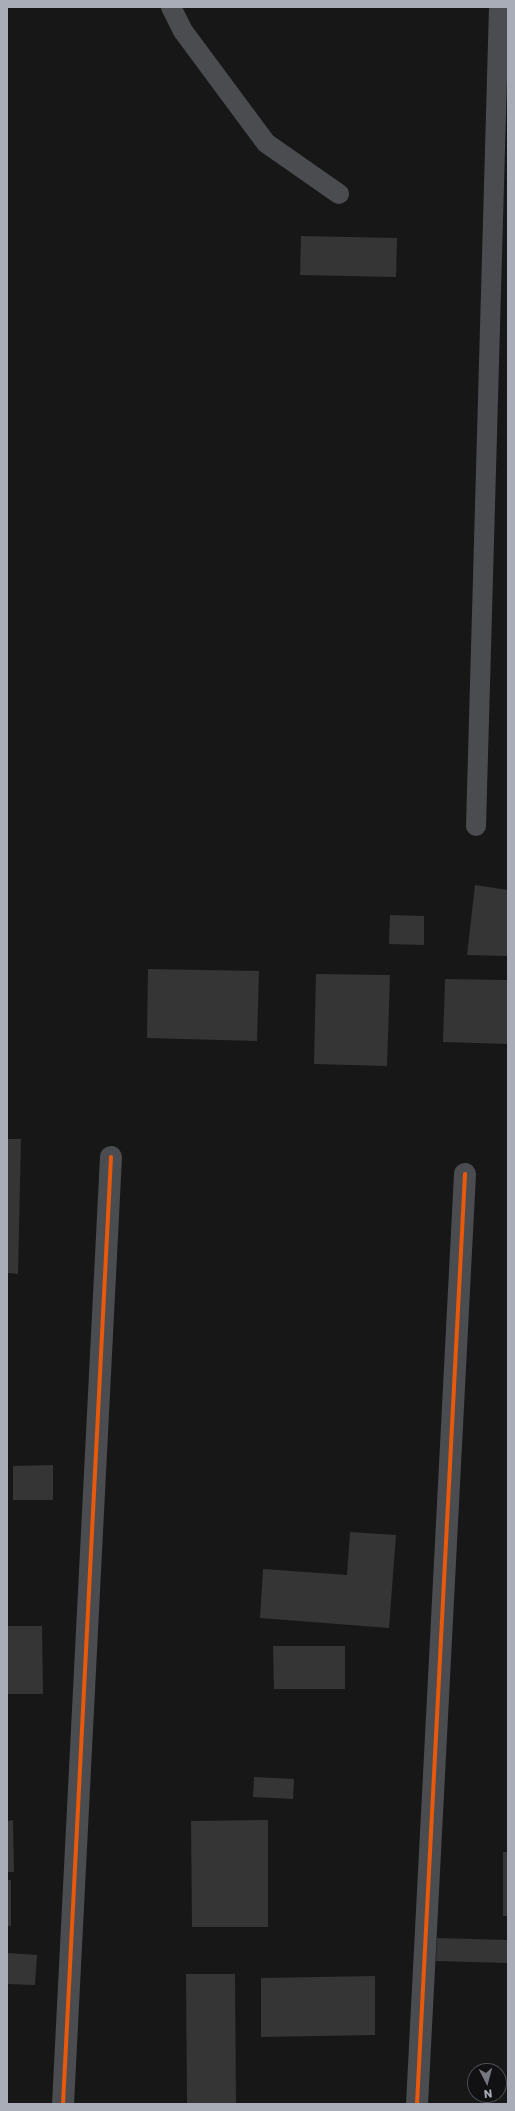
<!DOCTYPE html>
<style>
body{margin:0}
#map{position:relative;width:515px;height:2111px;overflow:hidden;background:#171717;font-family:Poppins,sans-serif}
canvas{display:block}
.frame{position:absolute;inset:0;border:8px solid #a8adb8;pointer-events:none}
.north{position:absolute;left:467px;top:2063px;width:40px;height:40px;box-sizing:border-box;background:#111113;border:1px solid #4d4f55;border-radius:50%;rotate:174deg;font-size:11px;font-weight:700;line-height:16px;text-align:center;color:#a8adb8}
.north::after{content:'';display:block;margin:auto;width:14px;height:18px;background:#757880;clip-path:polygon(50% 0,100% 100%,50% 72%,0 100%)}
</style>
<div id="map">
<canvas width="515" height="2111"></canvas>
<div class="frame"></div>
<div class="north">N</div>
</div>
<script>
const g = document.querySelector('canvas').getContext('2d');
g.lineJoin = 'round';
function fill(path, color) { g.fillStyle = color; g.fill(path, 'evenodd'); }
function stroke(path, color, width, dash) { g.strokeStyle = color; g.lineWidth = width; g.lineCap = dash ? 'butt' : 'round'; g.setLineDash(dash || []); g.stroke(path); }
const building = new Path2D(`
 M301,236L397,238L396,277L300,275Z
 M475,885L508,890V956L467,955Z
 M390,915L424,916V945L389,944Z
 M148,969L259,971L257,1041L147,1038Z
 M316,974L390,975L387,1066L314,1064Z
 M445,979L508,980V1044L443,1042Z
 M7,1139H21L18,1274L7,1273Z
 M53,1465V1500H13V1466Z
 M350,1532L396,1535L389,1628L260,1618L263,1569L347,1575Z
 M7,1626H42L43,1694H7Z
 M273,1646H345V1689H274Z
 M254,1777L294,1779L293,1799L253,1797Z
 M13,1820L14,1872H7V1821Z
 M268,1820V1927H192L191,1821Z
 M503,1852H508V1916H503Z
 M7,1880H11V1926H7Z
 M437,1938L508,1940V1963L436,1961Z
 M8,1953L37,1955L35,1985L7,1984Z
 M186,1974H235L236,2104H187Z
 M375,1976V2035L261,2037V1978Z`);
const service = new Path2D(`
 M171,7L183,31L266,143L339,194
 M476,826L499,7`);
const minor = new Path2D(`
 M63,2104L111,1157
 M417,2104L465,1174`);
const cycleway = new Path2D(`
 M63,2104L111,1157
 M417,2104L465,1174`);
fill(building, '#353536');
stroke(service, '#4b4c50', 20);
stroke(minor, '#4b4c50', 22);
stroke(cycleway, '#e8590c', 4);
</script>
